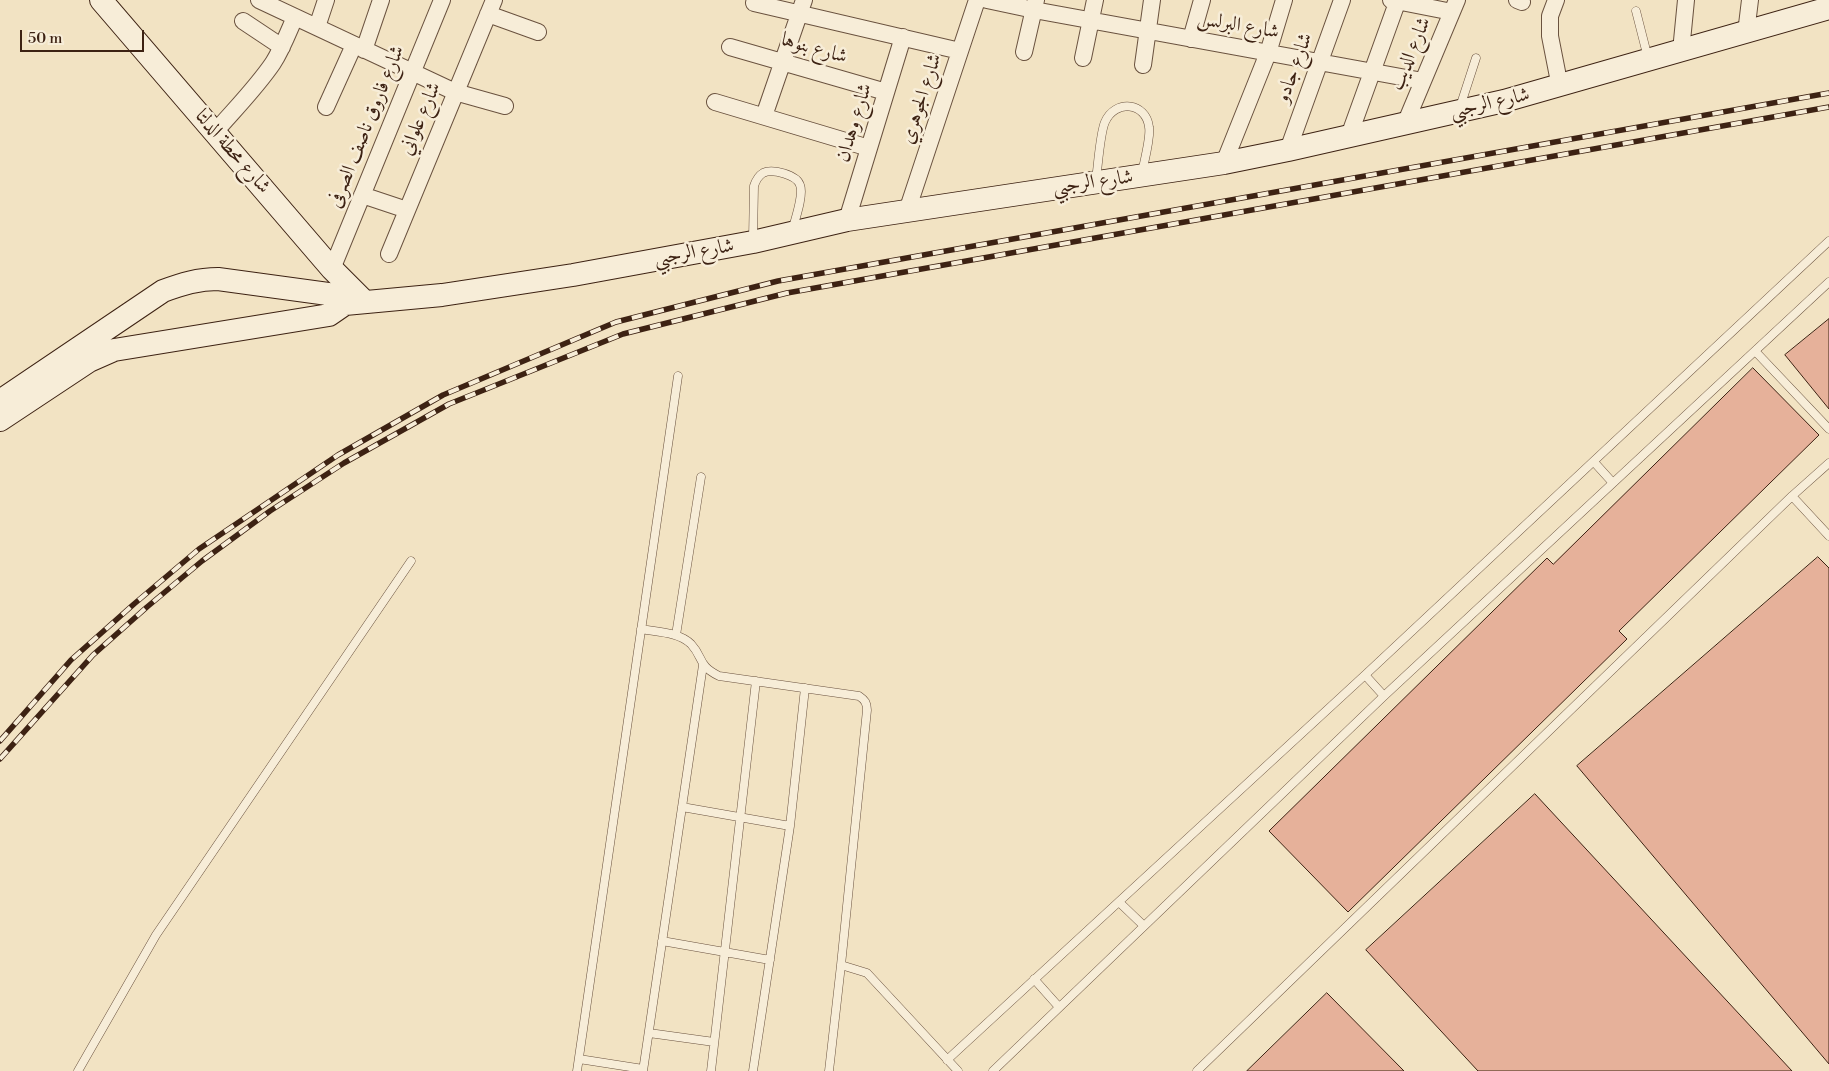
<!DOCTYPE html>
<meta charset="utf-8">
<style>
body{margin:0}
#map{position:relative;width:1829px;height:1071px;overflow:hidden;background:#f2e3c3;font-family:"Libre Bodoni",serif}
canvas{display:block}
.scale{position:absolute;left:20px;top:30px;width:124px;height:22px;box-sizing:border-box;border:2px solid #3d2213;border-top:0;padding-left:6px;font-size:15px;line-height:18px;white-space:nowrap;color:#3d2213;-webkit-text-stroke:4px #f7edd8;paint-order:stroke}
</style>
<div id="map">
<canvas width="1829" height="1071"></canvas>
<div class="scale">50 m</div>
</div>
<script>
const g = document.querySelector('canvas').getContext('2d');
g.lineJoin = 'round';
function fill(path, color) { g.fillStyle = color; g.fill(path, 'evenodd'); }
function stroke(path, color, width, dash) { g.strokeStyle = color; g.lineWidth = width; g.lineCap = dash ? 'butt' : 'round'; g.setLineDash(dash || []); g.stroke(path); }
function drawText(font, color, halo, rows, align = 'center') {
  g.font = font + ' "Libre Bodoni",Amiri,serif'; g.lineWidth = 5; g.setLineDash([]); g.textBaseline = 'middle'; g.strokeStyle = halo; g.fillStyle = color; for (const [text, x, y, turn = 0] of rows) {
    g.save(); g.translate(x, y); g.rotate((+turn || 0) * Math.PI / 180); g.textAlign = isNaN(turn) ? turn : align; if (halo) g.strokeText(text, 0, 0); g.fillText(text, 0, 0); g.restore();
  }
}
const building = new Path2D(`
 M1829,319V409L1785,355Z
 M1753,368L1819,435L1619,631L1627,639L1348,912L1269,831L1547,558L1553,564Z
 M1818,557L1829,568V1064L1577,766Z
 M1535,794L1792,1071H1478L1366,950Z
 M1327,993L1404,1071H1247Z`);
const lane = new Path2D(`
 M1636,11L1648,58
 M1460,107L1476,58
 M1096,180C1098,166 1100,133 1105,122C1115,99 1146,102 1149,127C1151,137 1144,162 1142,173
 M753,239L754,186C756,180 758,176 763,173C772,168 797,175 800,185C804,195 795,220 792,231
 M1755,351L1829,429
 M1594,462L1613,483
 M1792,496L1829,536
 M641,629C657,632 679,632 691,644C704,658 697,665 719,676L859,696C865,700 867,703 867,710L841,965
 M676,635L701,477
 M1365,675L1384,696
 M682,807L790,826
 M1119,902L1144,926
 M662,941L770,960
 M1034,979L1059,1007
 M649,1033L714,1042
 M579,1059L643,1069
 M947,1060L1365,675L1829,241
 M78,1071L156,935L411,561
 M577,1071L678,376
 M643,1071L703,665
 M711,1071L756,681
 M753,1071L790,826L805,688
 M829,1071L841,965L867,973L958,1071
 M993,1071L1384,696L1829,282
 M1197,1071L1792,496L1829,463`);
const street = new Path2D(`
 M259,0L455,92L505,106
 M987,0L1034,10L1423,81
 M1391,0L1452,12
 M1517,0L1522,2
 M1556,0L1550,16V36L1560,87
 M754,3L960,51
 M488,14L538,32
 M243,21L282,47
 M317,27L326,0
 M1746,33L1750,0
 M1191,39L1202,0
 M730,47L886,92
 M364,50L381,0
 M1681,51L1686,0
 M1024,52L1036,0
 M1083,58L1095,0
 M1143,65L1152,0
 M715,102L869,148
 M326,107L354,45
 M764,116L804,0
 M1405,124L1457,0
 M215,132C234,110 256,88 273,63C282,49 288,33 295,17
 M1349,136L1398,0
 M1288,150L1342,0
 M1224,163L1268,53L1284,0
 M362,195L407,210
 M907,211L977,0
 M847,220L903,37
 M389,254L494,0
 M332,269L442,0`);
const secondary = new Path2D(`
 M101,0L332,269L365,302
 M0,401L163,291C182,284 198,279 218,279L328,294L345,304
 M0,420L89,361L114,350L329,315L345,304L442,295L573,275L753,242L847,220L1224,163L1288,150L1504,101L1829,8`);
const rail = new Path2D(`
 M0,741L71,660L134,604L199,549L338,455L443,395L616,322L778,281L1829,93
 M0,759L93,655L147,607L202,561L270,511L344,463L449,404L623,334L787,293L1829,107`);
const streetNames = [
 ["شارع البرلس",1238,26,10],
 ["شارع بنوها",814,49,16],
 ["شارع الديب",1411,54,-67],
 ["شارع جادو",1295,68,-70],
 ["شارع الجوهري",922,99,-72],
 ["شارع الرجبي",1490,104,-13],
 ["شارع علواني",421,119,-67],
 ["شارع وهدان",855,123,-73],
 ["شارع فاروق ناصف الصرفى",367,127,-68],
 ["شارع محطة الدلتا",232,152,49],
 ["شارع الرجبي",1093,183,-8],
 ["شارع الرجبي",694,253,-10]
];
fill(building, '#e6b19a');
stroke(building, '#3d2213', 1);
stroke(lane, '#6a523f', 9);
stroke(street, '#6a523f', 18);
stroke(secondary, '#3d2213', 24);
stroke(lane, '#f7edd8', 8);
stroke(street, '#f7edd8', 16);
stroke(secondary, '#f7edd8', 22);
stroke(rail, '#3d2213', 5.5);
stroke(rail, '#f7edd8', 4, [11]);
drawText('20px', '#3d2213', '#f7edd8', streetNames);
</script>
